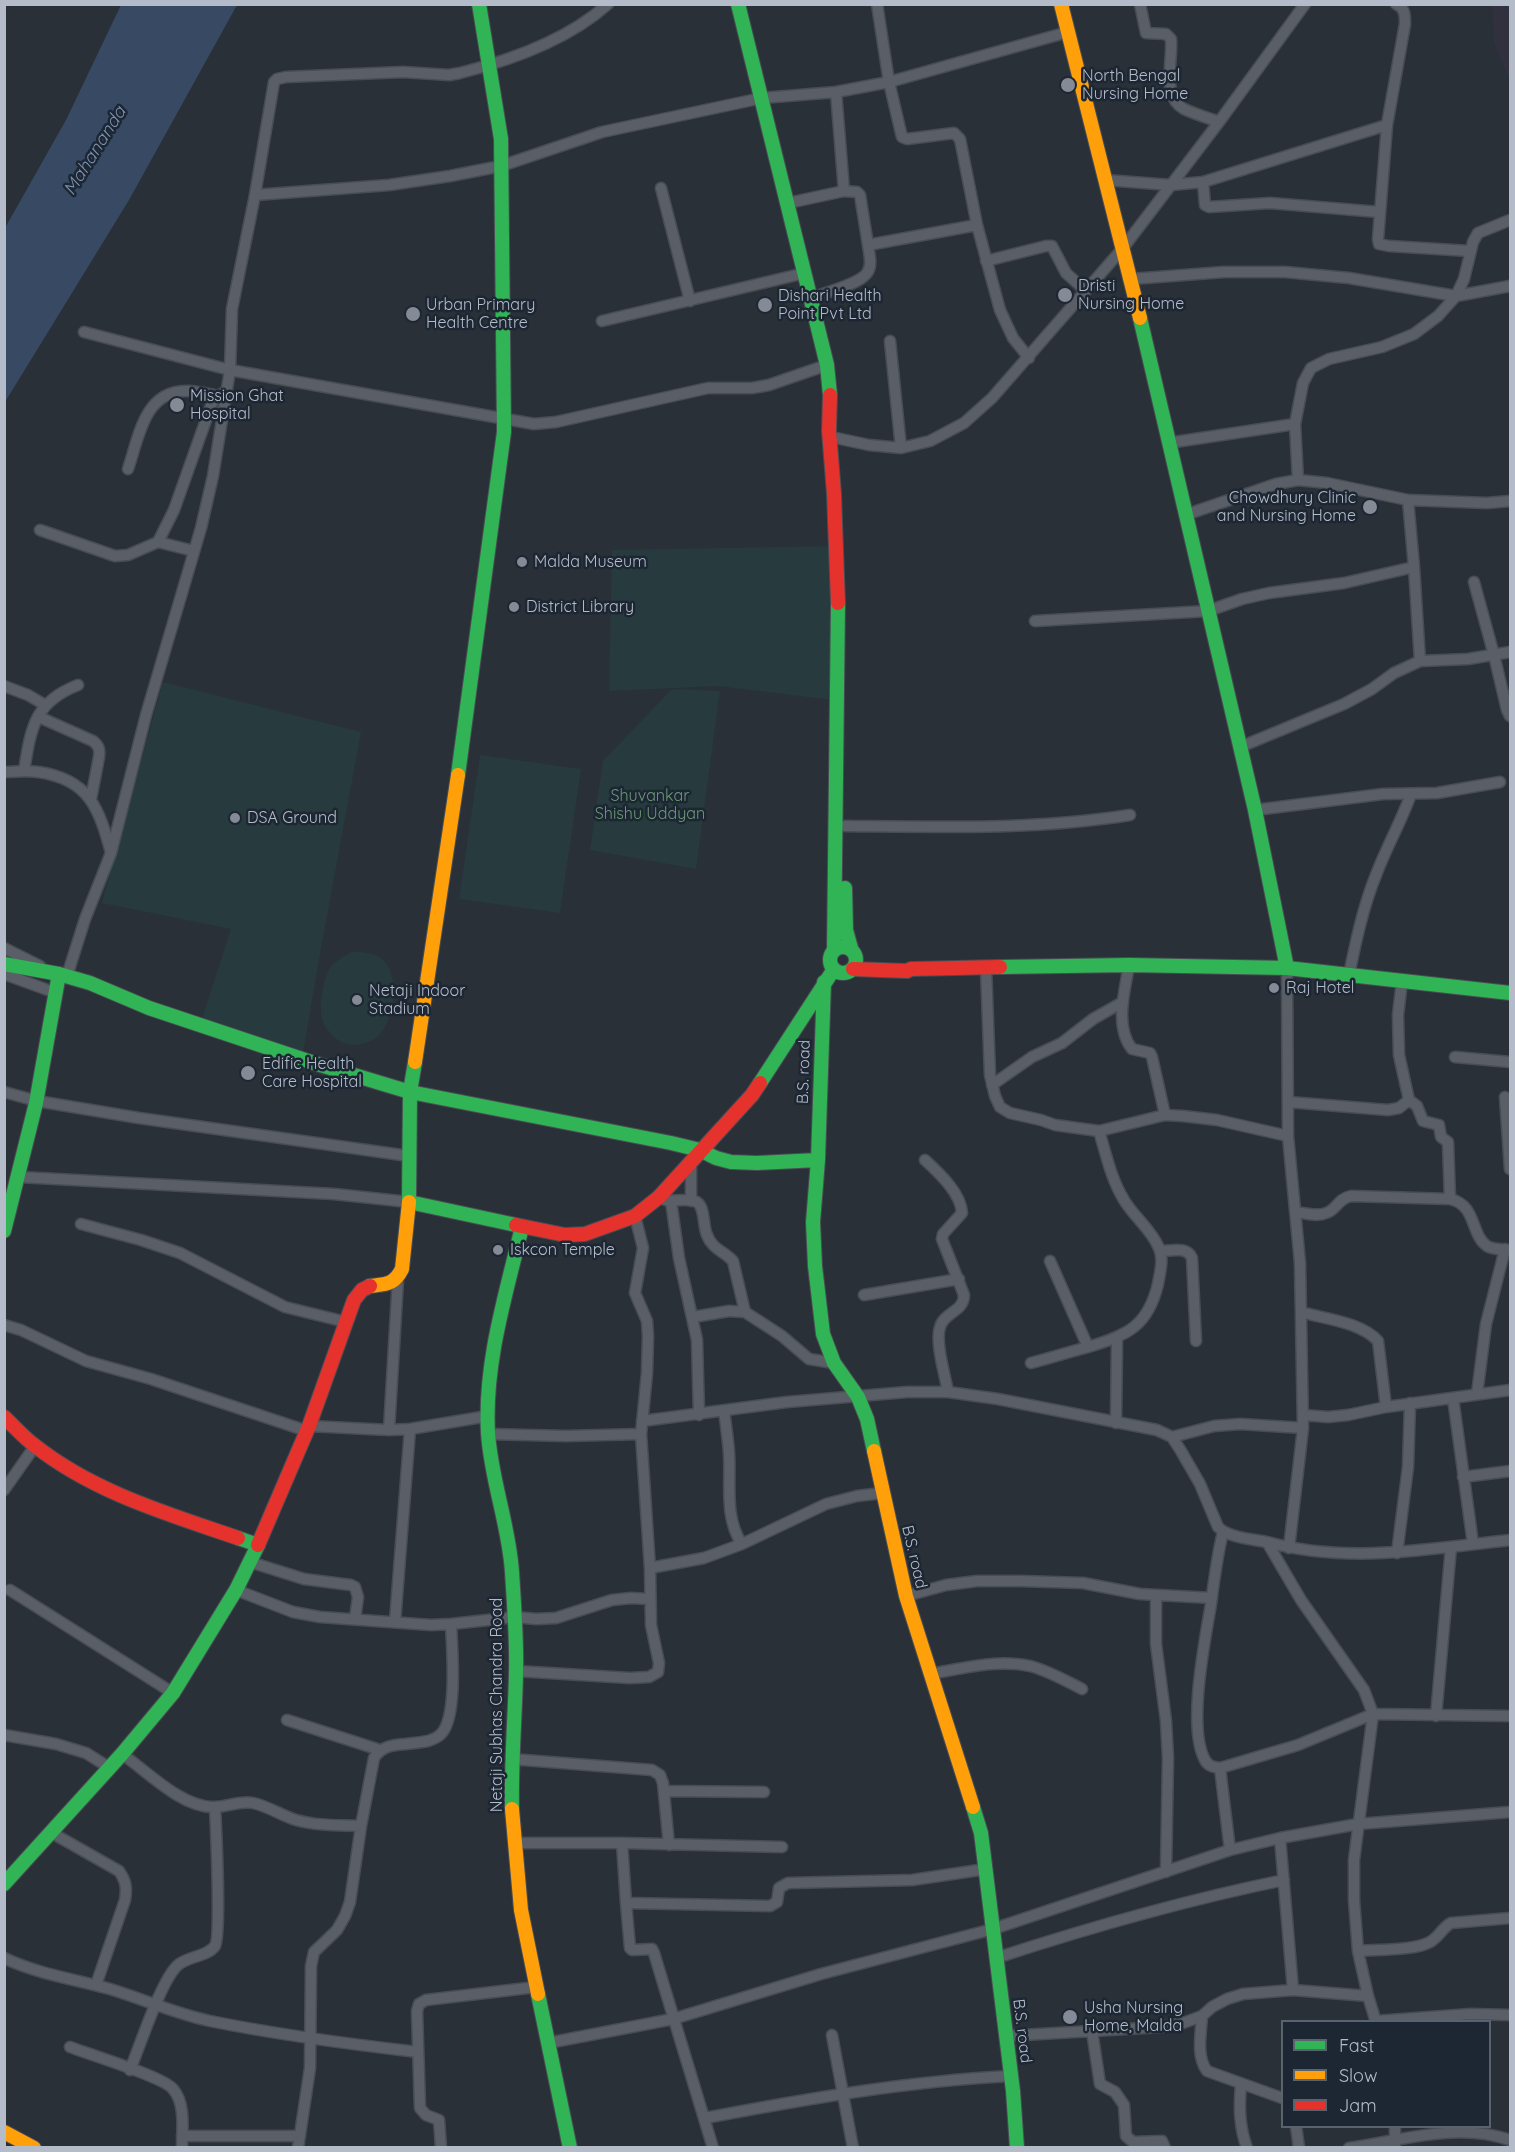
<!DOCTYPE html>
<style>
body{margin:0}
#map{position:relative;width:1515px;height:2152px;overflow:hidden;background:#2a3038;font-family:Quicksand,sans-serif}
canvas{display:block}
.frame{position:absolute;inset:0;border:6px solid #b4bcc9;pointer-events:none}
.legend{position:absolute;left:1281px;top:2020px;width:210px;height:108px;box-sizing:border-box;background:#1d2633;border:2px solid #59626f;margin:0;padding:8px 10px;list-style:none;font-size:18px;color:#b4bcc9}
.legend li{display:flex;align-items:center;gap:12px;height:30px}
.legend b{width:30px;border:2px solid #59626f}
</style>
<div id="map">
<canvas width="1515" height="2152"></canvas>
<div class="frame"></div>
<ul class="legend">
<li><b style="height:8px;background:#30b455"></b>Fast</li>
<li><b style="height:8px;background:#ff9f0a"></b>Slow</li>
<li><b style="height:8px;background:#e5322d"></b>Jam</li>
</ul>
</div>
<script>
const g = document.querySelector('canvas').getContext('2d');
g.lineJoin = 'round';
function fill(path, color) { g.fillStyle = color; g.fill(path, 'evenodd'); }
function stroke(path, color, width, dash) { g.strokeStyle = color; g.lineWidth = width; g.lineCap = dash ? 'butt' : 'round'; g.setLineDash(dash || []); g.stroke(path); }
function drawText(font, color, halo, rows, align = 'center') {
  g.font = font + ' Quicksand,sans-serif'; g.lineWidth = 5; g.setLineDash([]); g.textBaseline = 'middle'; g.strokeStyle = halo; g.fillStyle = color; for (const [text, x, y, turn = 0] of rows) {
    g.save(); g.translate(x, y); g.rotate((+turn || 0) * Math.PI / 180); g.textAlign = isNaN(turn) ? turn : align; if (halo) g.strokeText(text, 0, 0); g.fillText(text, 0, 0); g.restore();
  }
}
const medical = new Path2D(`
 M1492,5H1510V80L1494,43Z`);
const green = new Path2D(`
 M839,546L833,700L718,686L609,691L612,550Z
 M163,682L361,732L321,948L302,1059L200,1025L231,929L102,903Z
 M672,689L720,691L696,869L590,850L603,761Z
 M480,755L581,769L560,913L459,899Z
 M352,952C362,952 374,952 382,959C401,975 395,1019 379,1035C372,1042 364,1044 354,1045C347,1045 339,1042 334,1037C328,1031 323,1025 322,1018C319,1004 323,980 330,968C335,961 344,956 352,952Z`);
const water = new Path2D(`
 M121,5H237L129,200L5,402V228L66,120Z`);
const street = new Path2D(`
 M877,4L889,82L901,133L902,137L907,139L954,133L960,139L977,225L1000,310L1013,338L1029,358
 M1140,4L1146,33L1166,34L1171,39C1173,61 1161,96 1184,109C1195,114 1208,118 1219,122
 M1396,4C1405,8 1405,15 1405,24L1387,125L1378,239L1379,244L1389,246L1470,251
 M836,92L844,191
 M1105,180L1171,185L1203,182L1387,125
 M1203,182L1205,205L1209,207L1270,203L1379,212
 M661,188L690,301
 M255,195L389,185L450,176L501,166L602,132L762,98L836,92L889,82L1068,32
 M788,203L844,191L857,192L860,195L868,245
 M986,261L1046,246H1052L1066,273L1086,291
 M1131,279L1224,272H1285L1349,278L1456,296L1510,286
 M811,298C824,293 860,284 867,273C873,265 869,254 868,245L977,225
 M602,321L805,273
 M84,332L230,370L534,424L556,422L708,388H752L769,385L827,365
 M890,341L901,448
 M1295,424L1298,480
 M836,438L869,445L901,448L930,441L964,423L992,398L1123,248L1219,122L1305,4
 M1168,443L1295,424L1303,383L1311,368L1329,359L1382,347L1414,334L1438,316L1456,296L1464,279L1473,242L1478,233L1510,220
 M128,469C139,437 144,392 185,391C196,390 208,394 218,396
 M1408,500L1414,567
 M1185,515L1276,484L1298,480L1327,483L1408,500L1487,503L1510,501
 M40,530L115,556L128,555L158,542L194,551
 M158,542L174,510L212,403L218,396L227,391
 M1474,582L1494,655L1507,710L1510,716
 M1035,621L1208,611L1242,599L1269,593L1344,583L1414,567L1420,661
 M4,686L28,695L45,705
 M39,717L93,741C99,746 100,749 99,757L91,799
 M1240,747L1344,704L1372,689L1394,673L1420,661L1468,659L1510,652
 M24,771C31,728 34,702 78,685
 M4,772C16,772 27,770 38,772C89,779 99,808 111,853
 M1255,810L1383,794L1437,793L1500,782
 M845,826C940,827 1035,830 1130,815
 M4,948L40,966
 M1129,965C1125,990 1114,1026 1132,1049L1150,1053L1152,1057L1165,1115
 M986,968L990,1075L995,1096L1000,1107L1010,1113L1041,1120L1055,1125L1099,1131L1165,1115L1183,1116L1217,1120L1288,1136
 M1287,968L1288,1136L1300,1263L1303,1428L1289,1548
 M4,974L56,993
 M1349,975C1356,941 1363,907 1376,875C1386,848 1401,822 1411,794
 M67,976L85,919L111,853L146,715L201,528L213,476L230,370L232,309L255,195L274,82L277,79L286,77L403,72L449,75L460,73C512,60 568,40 608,4
 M1455,1057L1510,1062
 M992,1085L1032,1057L1062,1043L1093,1019L1123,1002
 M4,1092L37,1101L139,1118L409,1156
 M1505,1097L1510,1169
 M1409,1100L1417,1106L1423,1121L1439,1125L1441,1137L1448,1142L1450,1199
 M1288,1102L1388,1110L1399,1108L1409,1100L1399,1055L1398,1015L1402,981
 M925,1160C939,1173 961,1193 962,1213L943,1234L942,1239L964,1295C964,1312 944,1312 940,1327C935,1342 945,1375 948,1392
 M19,1177L334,1194L409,1202
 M665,1200C675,1202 691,1197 698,1203C705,1209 703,1227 707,1235C712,1249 724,1251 733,1261L745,1312
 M671,1201L679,1258L697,1340L699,1415
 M691,1201V1162
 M1296,1212C1305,1213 1318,1217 1326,1213C1337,1210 1337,1199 1351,1196L1450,1199C1477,1205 1470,1234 1487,1246C1493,1250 1503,1249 1510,1250
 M81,1224L141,1240L180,1253L285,1307L346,1322
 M1161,1251C1172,1251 1187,1246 1192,1258L1196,1341
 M1050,1261L1088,1347
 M864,1295L959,1279
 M1301,1312C1325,1319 1361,1322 1378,1341L1386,1407
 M693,1317L729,1311L745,1312L782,1336L809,1359L834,1363
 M4,1325L21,1330L86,1361L151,1379L307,1431
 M1031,1363C1050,1358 1069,1352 1088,1347C1128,1335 1148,1326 1158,1284C1160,1272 1164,1259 1159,1248C1151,1229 1134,1217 1124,1200C1111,1179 1106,1154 1099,1131
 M1477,1394L1486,1324L1505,1249
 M1453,1398L1473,1544
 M724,1411C726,1425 728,1439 729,1453C731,1483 724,1518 742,1544
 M1303,1415L1328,1417L1348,1415L1386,1407L1510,1390
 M642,1421L787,1402L907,1392H948L998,1399L1157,1430L1172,1437L1181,1451L1200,1484L1218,1527C1229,1538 1252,1539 1267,1542L1301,1600L1364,1690L1373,1714L1354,1860V1900L1358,1951L1368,1996
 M1116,1423L1117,1339
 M309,1426L389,1430L410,1429L488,1416
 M389,1430L398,1279
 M488,1434L566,1436L641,1434
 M1172,1437L1214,1426L1240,1424L1303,1428
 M1463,1477L1510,1471
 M4,1490L35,1446
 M1223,1532C1217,1556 1214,1580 1211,1604C1205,1640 1187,1728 1205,1760C1208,1766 1213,1767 1220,1768L1230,1850L1280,1838L1358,1824L1510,1812
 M1267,1542C1347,1564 1430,1549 1510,1540
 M1397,1553L1408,1467L1410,1403
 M250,1562L304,1579L351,1585L355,1587L358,1597L355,1619
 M650,1568L704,1558L742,1544L826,1504L857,1496L882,1493
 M10,1590L173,1693
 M236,1590L293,1612L320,1617L431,1625L451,1624
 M1156,1595V1644L1166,1721L1168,1758L1166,1872
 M906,1596L946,1585L977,1581H1021L1083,1583L1140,1594L1212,1598
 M395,1622L410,1429
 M516,1671L630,1678L649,1677L658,1672L659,1663L651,1625L650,1568L641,1434L647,1373L648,1336L647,1321L635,1293L643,1248L635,1216
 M931,1674C963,1668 998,1659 1030,1666C1049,1671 1066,1681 1082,1689
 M1436,1716L1451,1547
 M287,1720L380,1750
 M4,1735L56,1744L86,1753L110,1768
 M122,1754C148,1772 180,1806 212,1807C226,1808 239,1800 253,1803C268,1806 282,1816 296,1820C317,1826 339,1825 361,1826
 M511,1759L652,1770L660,1775L663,1783L669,1845
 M1220,1768L1298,1745L1373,1714L1510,1716
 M664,1791L764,1792
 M52,1833L119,1871C126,1881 127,1888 125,1900L96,1985
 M1280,1838L1293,1990
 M515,1843H622L626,1903L770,1906L777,1902L779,1888L788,1883L912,1880L986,1869
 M622,1843L782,1847
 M626,1903L630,1948L632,1950L652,1949L654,1953L713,2148
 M1358,1951C1378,1949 1413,1951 1430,1942C1439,1937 1442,1928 1451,1923L1510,1918
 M4,1958C38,1974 74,1979 110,1989C143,1999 176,2014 210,2021C279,2035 348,2044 418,2052
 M996,1958C1091,1927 1186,1900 1284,1880
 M1202,2016C1201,2034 1196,2056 1207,2071L1282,2098
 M1376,2021L1471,2014L1510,2015
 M1092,2031L1100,2084L1115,2092L1124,2105L1126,2136L1133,2142L1162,2141L1165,2148
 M832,2035L853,2148
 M1006,2036L1161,2027L1183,2023L1202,2016L1212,2007L1227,1999L1243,1994L1293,1990L1368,1996L1376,2022
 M548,2043L673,2019L821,1974L993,1929L1230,1850
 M70,2047C88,2054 164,2077 173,2089C186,2104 182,2130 182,2148
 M130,2070C140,2046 161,1980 178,1965C188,1956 207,1957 215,1946C221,1936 216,1827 215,1807
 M1241,2084C1239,2106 1239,2126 1247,2148
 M705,2118C806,2099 908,2081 1011,2076
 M1296,2126L1299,2148
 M1395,2126V2147
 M182,2136H300
 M298,2148L310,2068L311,1966L314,1952L337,1930L345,1916L350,1902L361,1826L374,1758C382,1746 392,1745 406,1744C418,1742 432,1743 441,1734C458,1717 452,1648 451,1624L515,1617L536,1619L556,1618L612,1600L631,1598L649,1599
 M441,2148L439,2120L426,2115L420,2108L417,2011L419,2004L426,2000L536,1987
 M1349,2148C1403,2140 1457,2122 1510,2140`);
const fast = new Path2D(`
 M738,4L827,365L830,395
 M1140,318L1255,810L1287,968
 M458,775L504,432L501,139L479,4
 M845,888L846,930L851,948
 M830 960a13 13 0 1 1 26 0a13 13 0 1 1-26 0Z
 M834,950L838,603
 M4,964L59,974L90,983L149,1008L314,1063L410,1092L409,1202L516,1225
 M1000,967L1129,965L1287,968L1510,993
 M824,982L818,1160L813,1222L815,1266L823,1334L834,1363L858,1397L867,1419L874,1451
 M415,1062L410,1092L671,1143L700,1150L716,1158L731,1162L757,1163L818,1160
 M760,1083L834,969
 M4,1231L36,1103L59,974
 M973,1807L981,1833L1013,2091L1017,2148
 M512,1809C511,1764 515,1719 516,1673C517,1640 514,1605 512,1572C509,1525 491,1480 488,1433C484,1363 506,1294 522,1227
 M4,1884L122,1754L173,1693L236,1590L258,1545L238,1538
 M538,1994L570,2148`);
const slow = new Path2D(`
 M1061,4L1140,318
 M415,1062L458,775
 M370,1286C386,1284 394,1285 402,1269L409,1202
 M874,1451L906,1596L973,1807
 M512,1809L521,1910L538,1994
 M4,2132L34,2148`);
const jam = new Path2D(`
 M830,395L829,431L834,494L838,603
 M853,969L907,971L911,969L1000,967
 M516,1225L565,1235L585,1234L635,1216L659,1197L752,1095L760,1083
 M4,1417C14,1426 23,1437 34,1445C93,1492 168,1514 238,1538
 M258,1545L309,1426L354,1300L362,1290L370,1286`);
const markers = [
 [1068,85,8,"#848b96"],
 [1065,295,8,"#848b96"],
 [765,305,8,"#848b96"],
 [413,314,8,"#848b96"],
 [177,405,8,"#848b96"],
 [1370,507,8,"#848b96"],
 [522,562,6,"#848b96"],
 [514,607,6,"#848b96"],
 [235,818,6,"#848b96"],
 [1274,988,6,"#848b96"],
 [357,1000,6,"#848b96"],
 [248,1073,8,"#848b96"],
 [498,1250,6,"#848b96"],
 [1070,2017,8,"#848b96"]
];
const poiNames = [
 ["North Bengal",1082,76],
 ["Nursing Home",1082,94],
 ["Dristi",1078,286],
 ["Nursing Home",1078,304],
 ["Dishari Health",778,296],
 ["Point Pvt Ltd",778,314],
 ["Urban Primary",426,305],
 ["Health Centre",426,323],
 ["Mission Ghat",190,396],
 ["Hospital",190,414],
 ["Chowdhury Clinic",1356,498,"right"],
 ["and Nursing Home",1356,516,"right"],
 ["Malda Museum",534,562],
 ["District Library",526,607],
 ["DSA Ground",247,818],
 ["Raj Hotel",1286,988],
 ["Netaji Indoor",369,991],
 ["Stadium",369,1009],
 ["Edific Health",262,1064],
 ["Care Hospital",262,1082],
 ["Iskcon Temple",510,1250],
 ["Usha Nursing",1084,2008],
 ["Home, Malda",1084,2026]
];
const parkNames = [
 ["Shuvankar",650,796],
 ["Shishu Uddyan",650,814]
];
const streetNames = [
 ["B.S. road",804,1072,-88],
 ["B.S. road",914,1557,77],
 ["Netaji Subhas Chandra Road",497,1705,-90],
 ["B.S. road",1022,2031,83]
];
const waterNames = [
 ["Mahananda",95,151,-58]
];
fill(medical, '#31303e');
fill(green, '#273a3e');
fill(water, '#384963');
stroke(street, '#484c53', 13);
stroke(fast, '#484c53', 16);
stroke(slow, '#484c53', 16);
stroke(jam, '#484c53', 16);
stroke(street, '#5a5e66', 10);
stroke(fast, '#30b455', 14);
stroke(slow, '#ff9f0a', 14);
stroke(jam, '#e5322d', 14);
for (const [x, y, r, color] of markers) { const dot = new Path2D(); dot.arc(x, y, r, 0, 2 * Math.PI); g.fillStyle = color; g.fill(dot); stroke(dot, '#1d2633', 2); }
drawText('16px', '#b4bcc9', '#1d2633', poiNames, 'left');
drawText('16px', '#6b9a76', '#1d2633', parkNames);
drawText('16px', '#b4bcc9', '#1d2633', streetNames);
drawText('italic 18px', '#7c92b1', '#1d2633', waterNames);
</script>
